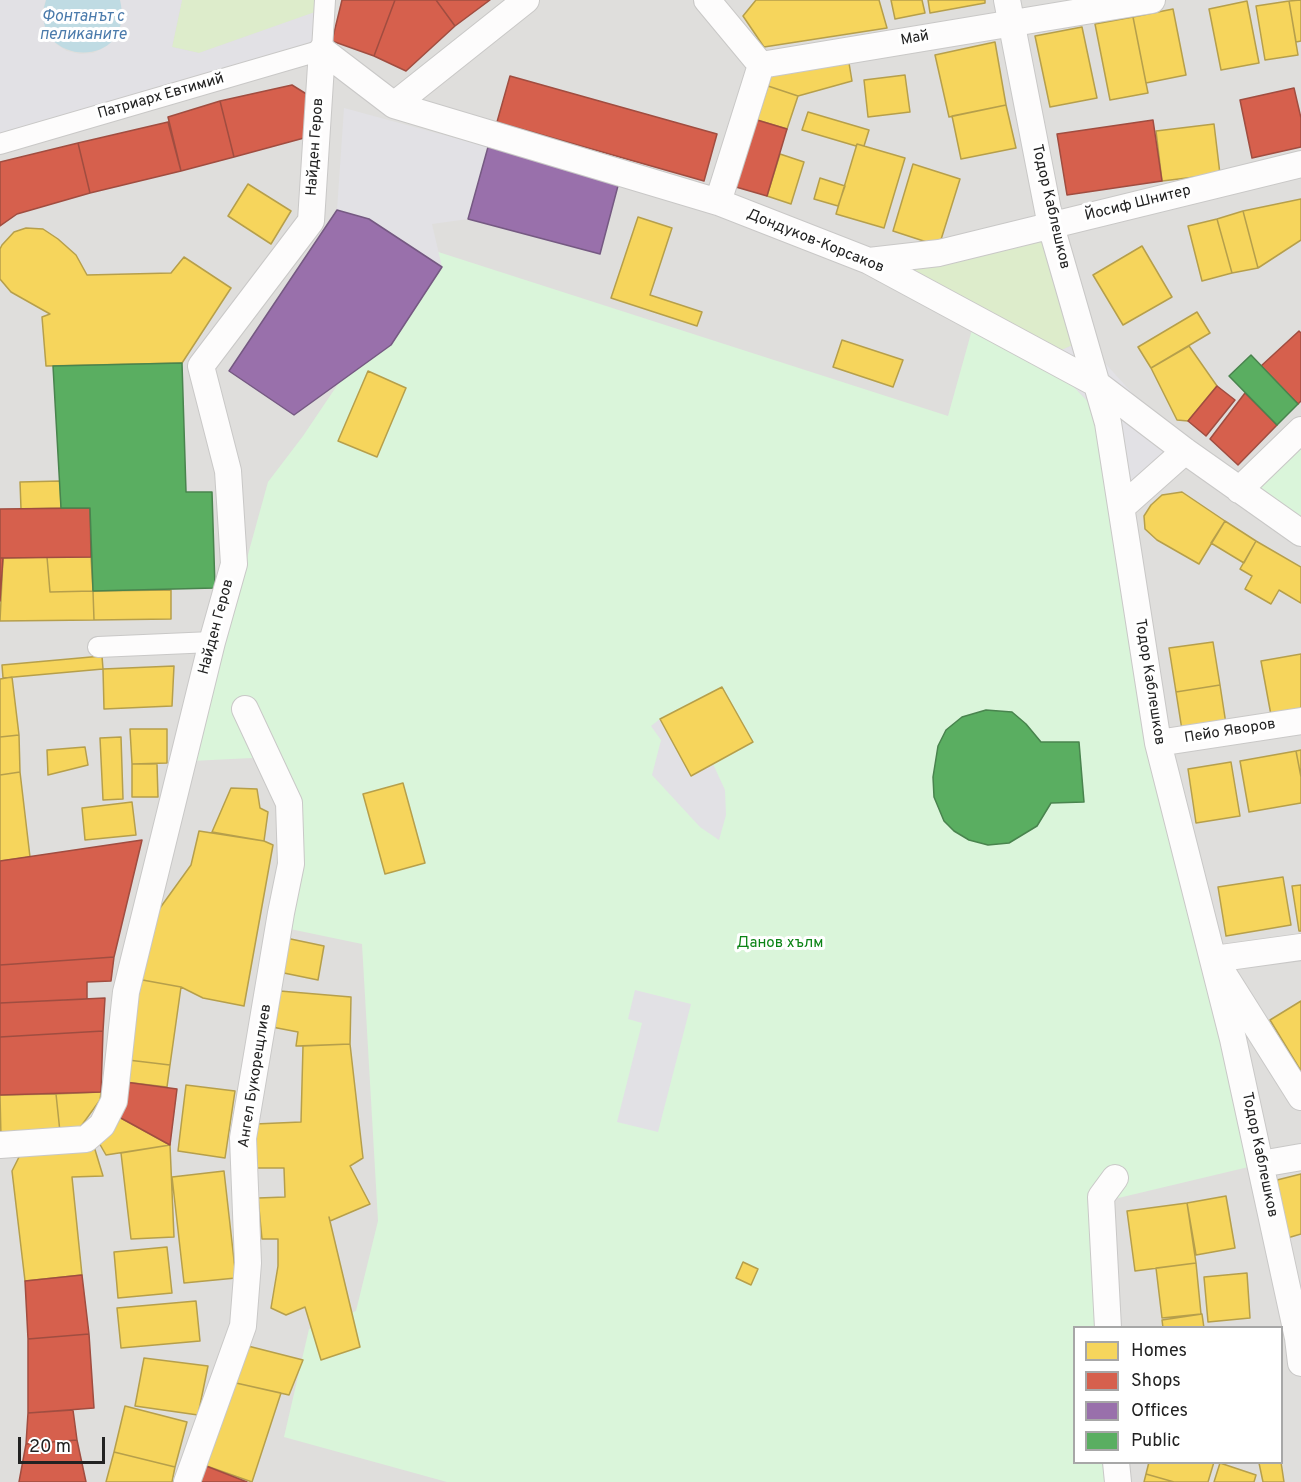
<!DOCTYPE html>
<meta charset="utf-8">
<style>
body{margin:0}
#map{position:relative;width:1301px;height:1482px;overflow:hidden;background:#f0eeeb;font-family:Overpass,sans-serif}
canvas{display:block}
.legend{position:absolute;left:1073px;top:1326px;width:210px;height:138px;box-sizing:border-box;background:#fff;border:2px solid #a7a7a7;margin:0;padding:8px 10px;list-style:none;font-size:18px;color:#222}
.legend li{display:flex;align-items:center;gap:12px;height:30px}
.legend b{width:30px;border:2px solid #a7a7a7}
.scale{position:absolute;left:18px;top:1437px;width:87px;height:27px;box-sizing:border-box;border:3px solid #222;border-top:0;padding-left:8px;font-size:18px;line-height:21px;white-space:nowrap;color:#222;-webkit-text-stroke:4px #fff;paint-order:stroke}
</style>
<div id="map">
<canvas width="1301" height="1482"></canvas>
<ul class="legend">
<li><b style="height:16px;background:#f6d55c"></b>Homes</li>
<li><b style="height:16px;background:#d6604d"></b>Shops</li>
<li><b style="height:16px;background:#9970ab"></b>Offices</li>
<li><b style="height:16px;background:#5aae61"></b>Public</li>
</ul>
<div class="scale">20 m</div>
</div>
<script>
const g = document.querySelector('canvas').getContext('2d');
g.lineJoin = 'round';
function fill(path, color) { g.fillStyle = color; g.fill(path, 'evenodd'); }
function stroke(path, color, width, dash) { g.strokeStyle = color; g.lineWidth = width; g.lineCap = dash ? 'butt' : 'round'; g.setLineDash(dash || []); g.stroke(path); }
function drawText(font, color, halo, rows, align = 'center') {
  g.font = font + ' Overpass,sans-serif'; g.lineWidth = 6; g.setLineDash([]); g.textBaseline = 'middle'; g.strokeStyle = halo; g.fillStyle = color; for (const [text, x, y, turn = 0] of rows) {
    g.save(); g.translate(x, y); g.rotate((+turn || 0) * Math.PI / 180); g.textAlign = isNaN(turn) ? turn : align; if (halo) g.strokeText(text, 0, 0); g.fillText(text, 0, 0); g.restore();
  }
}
const residential = new Path2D(`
 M0,0H1301V1482H0ZM1074,1328H1282V1462H1074Z`);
const grass = new Path2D(`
 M182,0H316V12L199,53L172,47Z
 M1051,226L1084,340L1046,357L875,261Z`);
const park = new Path2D(`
 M429,249L948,416L975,319L1046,357L1108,423L1158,743L1261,1164L1110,1200L1117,1327L1074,1328V1462L1121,1463L1119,1482H447L284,1437L309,1329L356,1311L378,1221L362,944L290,929L281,768L252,758L191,761L268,482L303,436Z
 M1301,430V533L1239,490Z`);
const plaza = new Path2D(`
 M0,0H46L43,9L56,44L67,51L80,54L93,53L105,47L115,38L121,26L122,14L120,0H182L172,47L199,53L315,12L322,50L0,145Z
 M344,108L488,147L468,219L432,224L442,267L369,219L337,210Z
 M1084,340L1185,451L1122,507L1108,423L1046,357Z
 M660,719L691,776L713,764L725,790L726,815L719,840L700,827L652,775L661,740L651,726Z
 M635,990L691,1004L658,1132L617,1122L642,1023L628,1019Z`);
const water = new Path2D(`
 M46,0H120C137,74 25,66 46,0Z`);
const homes = new Path2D(`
 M756,0H879L887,28L764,47L743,16Z
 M891,0H922L925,13L895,19Z
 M928,0H985V3L930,13Z
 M1301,0V41L1296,42L1289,1Z
 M1247,1L1259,63L1221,70L1209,9Z
 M1289,1L1298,55L1265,60L1256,6Z
 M1173,9L1186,75L1146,83L1133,17Z
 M1133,17L1148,93L1110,100L1095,24Z
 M1082,27L1097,98L1050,107L1035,36Z
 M995,42L1006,105L949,117L935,55Z
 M848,57L852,81L798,96L768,86L772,69Z
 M905,75L910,112L868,117L864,80Z
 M768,86L798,96L787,129L757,120Z
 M1006,105L1016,148L961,159L952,116Z
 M808,112L869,130L864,146L857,144L856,146L802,130Z
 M1214,124L1220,174L1162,181L1156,131Z
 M857,144L905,158L884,228L836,214Z
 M780,154L804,162L791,204L767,196Z
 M913,164L960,179L939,246L893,231Z
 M820,178L845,186L838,206L814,199Z
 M248,184L291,211L271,244L228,216Z
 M1301,199V240L1258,268L1243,211Z
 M1243,211L1258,268L1232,273L1217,219Z
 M638,217L672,228L650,295L702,312L697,326L611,298Z
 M1217,219L1232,273L1202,281L1188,226Z
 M26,228L43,229L58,239L76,255L87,275L171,273L184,257L231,288L182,363L46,366L42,317L50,314L11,292L0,279V249L2,245L14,232Z
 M1142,246L1172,297L1123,325L1093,275Z
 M1197,312L1210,333L1151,368L1138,347Z
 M842,340L903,360L893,387L833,367Z
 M1189,346L1217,386L1188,421L1177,420L1151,368Z
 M368,371L406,388L377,457L338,441Z
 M60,481L61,508L21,509L20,482Z
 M1182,492L1225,521L1199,564L1157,540L1145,529L1144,516L1151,505L1162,495Z
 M1225,521L1256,541L1244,563L1211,543Z
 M1256,541L1301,567V603L1279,590L1271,604L1245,589L1252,576L1240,569Z
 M47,557H91L93,591L50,592Z
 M47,557L50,592L93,591L94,620L0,621L3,558Z
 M171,590V619L94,620L93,591Z
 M1213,642L1220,685L1176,692L1169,648Z
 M1301,654V710L1271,715L1261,661Z
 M102,656L103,669L3,678L2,665Z
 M174,666L172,706L104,709L103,669Z
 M12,677L19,735L0,737V679Z
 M1220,685L1226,724L1182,730L1176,692Z
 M722,687L753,742L691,776L660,719Z
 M130,729H167V763L132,764Z
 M19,735L20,772L0,775V737Z
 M121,737L123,799L103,800L100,738Z
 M85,747L88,765L48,775L47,750Z
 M1301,750V777L1296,751Z
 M1296,751L1301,777V803L1249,812L1240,761Z
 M1231,762L1240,816L1196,823L1188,769Z
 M132,764H157L158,797H132Z
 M20,772L30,857L0,861V775Z
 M403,783L425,863L385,874L363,794Z
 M231,788L257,789L260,808L268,812L264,841L212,832Z
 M132,802L136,835L85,840L82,808Z
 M199,831L264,841L273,845L244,1006L203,998L181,987L137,979L147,926L191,865Z
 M1283,877L1291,925L1226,936L1218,887Z
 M1301,885V931H1299L1292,886Z
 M286,938L324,946L318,980L279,972Z
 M137,979L181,987L170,1065L128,1060Z
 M280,991L351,997L350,1044L296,1046L298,1032L272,1027Z
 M1301,1001V1071L1270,1020Z
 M350,1044L363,1158L350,1166L370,1204L330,1221L329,1217L360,1347L321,1360L305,1307L286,1315L271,1308L278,1266V1239H262L258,1198L285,1197L284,1168H257L255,1124L301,1122L303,1046Z
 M128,1060L170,1065L167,1087L125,1082Z
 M186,1085L235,1091L225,1158L178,1151Z
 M101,1092L100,1100L79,1129L60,1132L56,1094Z
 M56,1094L60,1132L1,1138L0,1095Z
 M119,1117L170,1145L106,1155L98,1141Z
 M93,1143L103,1176L72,1177L82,1275L25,1281L12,1171L20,1155Z
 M170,1145L174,1237L131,1239L121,1153Z
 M224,1171L236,1278L184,1283L172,1177Z
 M1301,1174V1234L1284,1239L1269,1182Z
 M1226,1196L1235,1248L1196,1255L1187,1203Z
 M1187,1203L1196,1263L1135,1271L1127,1211Z
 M167,1247L172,1293L118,1298L114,1252Z
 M743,1262L758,1269L751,1285L736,1278Z
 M1196,1263L1201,1314L1162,1318L1156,1268Z
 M1247,1273L1250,1318L1208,1322L1204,1277Z
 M196,1301L200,1341L121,1348L117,1308Z
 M1202,1314L1204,1328H1163L1162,1320Z
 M244,1345L303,1360L289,1395L236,1383Z
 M144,1358L208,1366L198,1415L135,1406Z
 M236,1383L281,1393L252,1482L201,1464Z
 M125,1406L187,1422L175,1467L114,1452Z
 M114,1452L175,1467L172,1482H106Z
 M1149,1462H1214L1208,1482H1174L1146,1474Z
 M1281,1462L1284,1482H1263L1259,1463Z
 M1220,1463L1256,1475L1254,1482H1214Z
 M1146,1474L1174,1482H1144Z`);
const shops = new Path2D(`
 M342,0H395L374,56L332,41Z
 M395,0H436L455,26L406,71L374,56Z
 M436,0H490L455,26Z
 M510,76L717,134L704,181L497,122Z
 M292,85L308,95L304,138L234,157L220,101Z
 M1294,88L1301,118V147L1252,158L1240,100Z
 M220,101L234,157L181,171L168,117Z
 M757,120L787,129L767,196L736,187Z
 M1153,120L1162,181L1067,195L1057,134Z
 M168,122L181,171L90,193L78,143Z
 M78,143L90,193L17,214L0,226V162Z
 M1299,331L1301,333V401L1298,404L1261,366Z
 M1217,386L1235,400L1206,436L1188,421Z
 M1245,393L1277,425L1238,465L1210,439Z
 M90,508L91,557L0,558V509Z
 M0,558H3L0,601Z
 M142,840L114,957L0,965V861Z
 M114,957L111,981L87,982V999L0,1003V965Z
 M105,998L103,1031L0,1037V1003Z
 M103,1031L101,1092L0,1095V1037Z
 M125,1082L177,1089L170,1145L119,1117Z
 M82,1275L89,1334L28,1339L25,1281Z
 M89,1334L94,1408L28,1413V1339Z
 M73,1410L77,1440L26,1444L28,1413Z
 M77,1440L86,1482H19L26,1444Z
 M201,1464L247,1482H196Z`);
const offices = new Path2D(`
 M488,147L619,182L600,254L468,219Z
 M337,210L369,219L442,267L391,345L294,415L229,371Z`);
const public = new Path2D(`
 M1251,355L1298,404L1277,425L1229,376Z
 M182,363L186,492H212L215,588L93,591L90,508H61L53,366Z
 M986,710L1012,712L1026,724L1041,742H1079L1084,802L1051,803L1037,826L1009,843L988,845L969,840L954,831L944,821L934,797L933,777L938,746L946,730L962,717Z`);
const pedestrian = new Path2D(`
 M0,144L322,50L325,0
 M98,647L212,642`);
const minor = new Path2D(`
 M707,0L761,65L1152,0
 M1007,0L1051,226L1108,423L1158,743L1233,1039L1298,1338L1301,1363
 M322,50L394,105L718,202L869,261L1097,384L1185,451L1301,533
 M394,105L526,0
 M718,202L761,65
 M869,261L939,253L1301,164
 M1239,490L1301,430
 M1122,507L1185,451
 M1158,743L1301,721
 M1301,947L1214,959L1301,1097
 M0,1145L86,1139L102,1125L114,1101L126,992L212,642L234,564L228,471L201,366L311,221L322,50
 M1261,1164L1301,1157
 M1108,1328L1101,1197L1115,1178
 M1116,1462L1118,1482
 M187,1482L243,1326L248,1263L243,1138L281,913L291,864L289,803L245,709`);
const streetNames = [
 ["Май",915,39,-10],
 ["Патриарх Евтимий",161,97,-16],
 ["Найден Геров",316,147,-86],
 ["Йосиф Шнитер",1138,204,-14],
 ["Тодор Каблешков",1050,207,77],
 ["Дондуков-Корсаков",815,242,22],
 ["Найден Геров",217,627,-75],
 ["Тодор Каблешков",1149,682,81],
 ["Пейо Яворов",1230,732,-9],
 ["Ангел Букорещлиев",256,1076,-81],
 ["Тодор Каблешков",1259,1155,78]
];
const parkNames = [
 ["Данов хълм",780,944]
];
const waterNames = [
 ["Фонтанът с",83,18],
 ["пеликаните",83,36]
];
fill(residential, '#dfdedc');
fill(grass, '#ddeccb');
fill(park, '#daf5da');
fill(plaza, '#e2e1e5');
fill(water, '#bfdbe3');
fill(homes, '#f6d55c');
stroke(homes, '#b69f4b', 1.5);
fill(shops, '#d6604d');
stroke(shops, '#a04d40', 1.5);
fill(offices, '#9970ab');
stroke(offices, '#755982', 1.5);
fill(public, '#5aae61');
stroke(public, '#49844e', 1.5);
stroke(pedestrian, '#c9c8c7', 22);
stroke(minor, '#c9c8c7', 28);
stroke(pedestrian, '#fdfcfc', 20);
stroke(minor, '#fdfcfc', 26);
drawText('15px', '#222', '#fff', streetNames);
drawText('15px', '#0c8416', '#fff', parkNames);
drawText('italic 16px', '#4a7aab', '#fff', waterNames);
</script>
